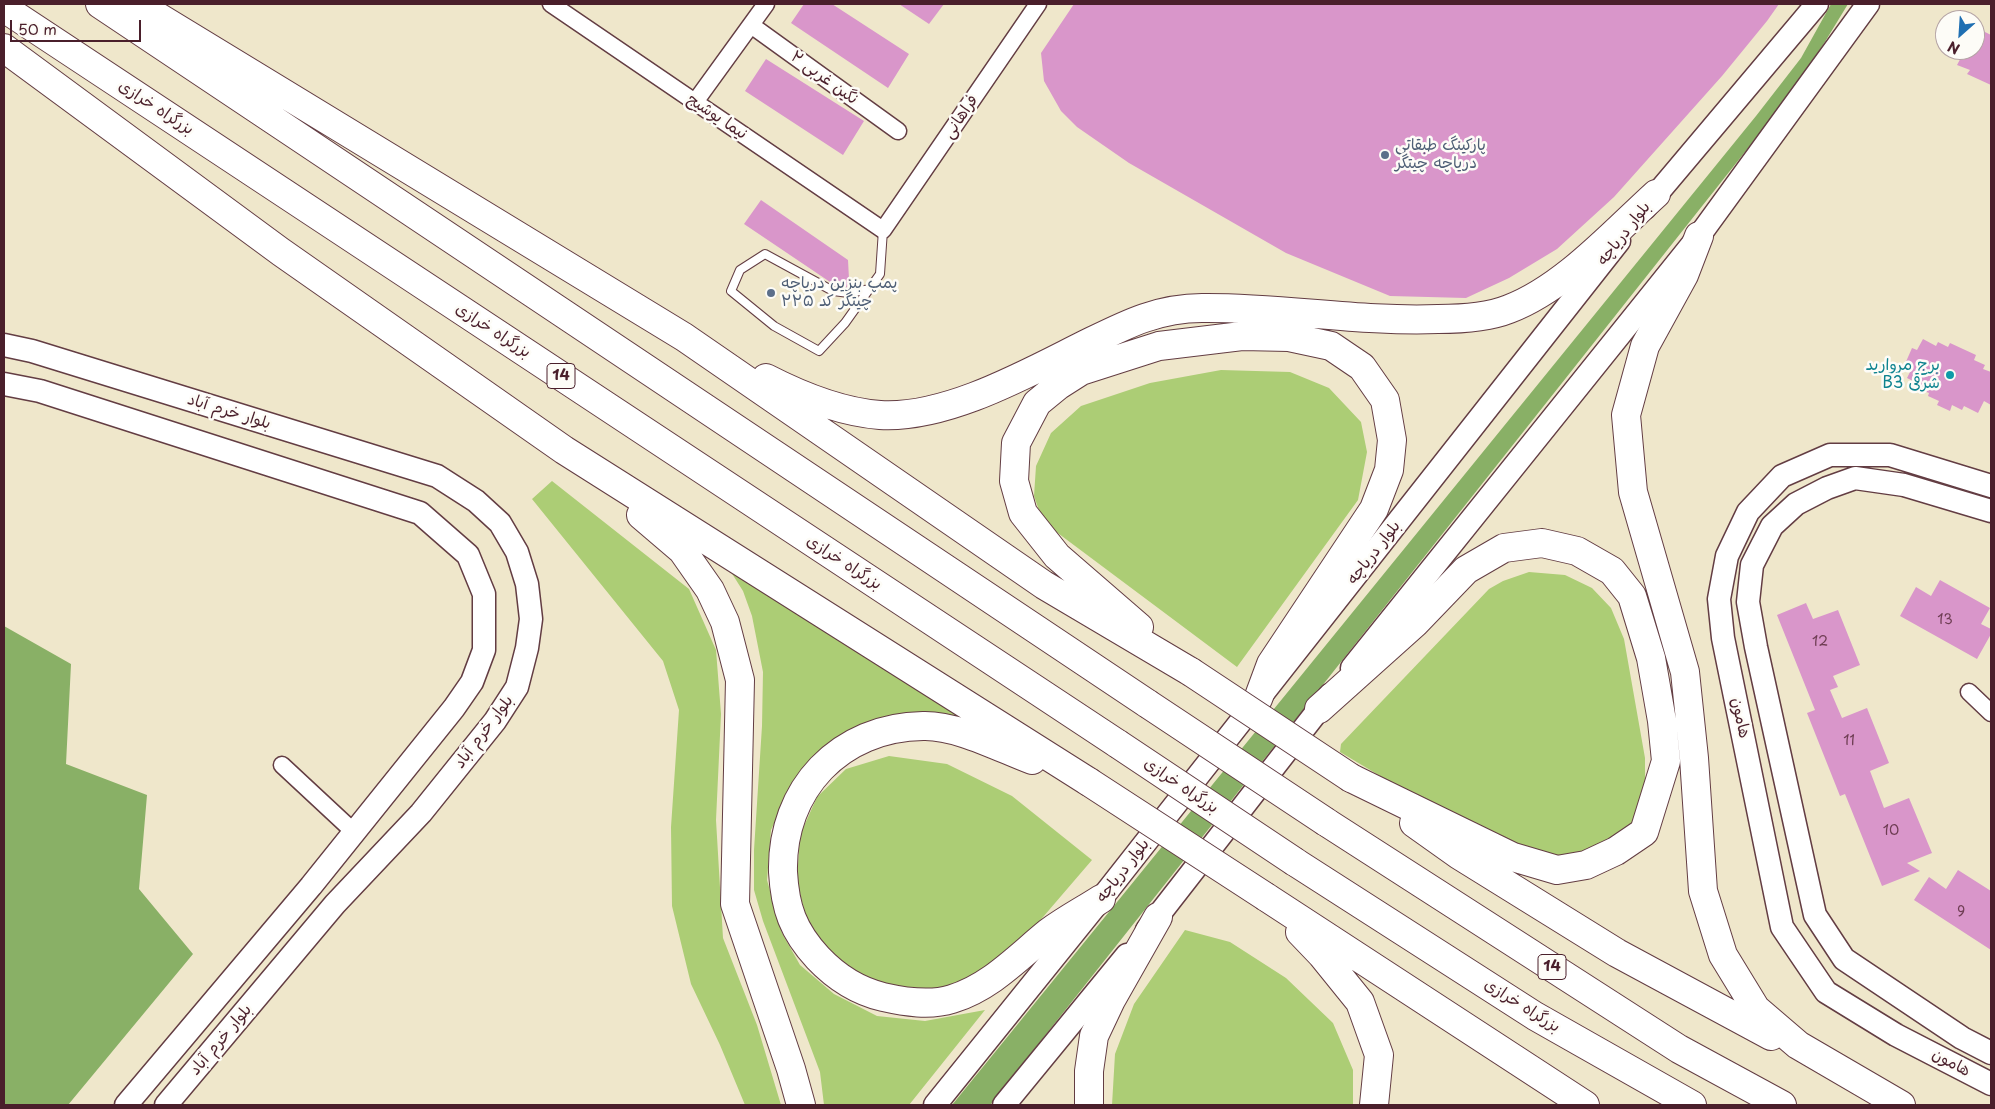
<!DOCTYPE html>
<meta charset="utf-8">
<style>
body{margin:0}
#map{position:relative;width:1995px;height:1109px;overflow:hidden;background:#efe7cb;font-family:"Playpen Sans",sans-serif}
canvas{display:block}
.frame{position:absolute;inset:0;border:5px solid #4a1f2b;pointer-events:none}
.north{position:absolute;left:1935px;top:10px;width:50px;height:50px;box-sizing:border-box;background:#fdfcf7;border:1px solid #b5a4a5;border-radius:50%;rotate:206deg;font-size:14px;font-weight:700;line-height:20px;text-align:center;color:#4a1f2b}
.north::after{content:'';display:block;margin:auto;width:18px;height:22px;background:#1f6fb2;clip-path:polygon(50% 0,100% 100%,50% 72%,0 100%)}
.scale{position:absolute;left:10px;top:20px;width:131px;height:22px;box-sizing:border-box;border:2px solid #4a1f2b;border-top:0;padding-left:6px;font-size:15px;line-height:18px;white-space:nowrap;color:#4a1f2b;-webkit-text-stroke:4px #fdfcf7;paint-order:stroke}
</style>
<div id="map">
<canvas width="1995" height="1109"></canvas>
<div class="frame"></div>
<div class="north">N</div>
<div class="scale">50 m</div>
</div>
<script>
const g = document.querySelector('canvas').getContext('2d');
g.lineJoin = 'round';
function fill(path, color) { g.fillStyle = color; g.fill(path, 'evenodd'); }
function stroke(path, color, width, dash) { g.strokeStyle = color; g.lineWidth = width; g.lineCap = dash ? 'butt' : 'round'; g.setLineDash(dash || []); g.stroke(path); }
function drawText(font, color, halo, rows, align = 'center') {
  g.font = font + ' "Playpen Sans","Playpen Sans Arabic",sans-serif'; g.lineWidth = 5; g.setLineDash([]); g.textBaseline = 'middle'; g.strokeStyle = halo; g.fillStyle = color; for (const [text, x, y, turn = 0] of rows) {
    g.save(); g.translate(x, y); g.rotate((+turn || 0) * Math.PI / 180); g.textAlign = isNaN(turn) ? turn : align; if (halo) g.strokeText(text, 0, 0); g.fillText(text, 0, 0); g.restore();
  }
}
const green = new Path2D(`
 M1221,370L1290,372L1329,388L1361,422L1367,452L1358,500L1237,667L1043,522L1034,496L1036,466L1051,433L1081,406L1150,383Z
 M552,481L689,589L716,650L721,714L716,820L723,938L757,1025L781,1105H745L720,1045L691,984L672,906L671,827L679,710L663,661L532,499Z
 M717,550L1014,745L914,717L784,803L771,830L767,880L782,933L800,965L834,994L877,1016L925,1021L985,1010L909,1105H824L820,1072L763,921L754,890V850L762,726L763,672L752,616L743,591Z
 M1529,572L1565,575L1592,588L1611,608L1624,639L1645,758V779L1640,813L1620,838L1560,861L1533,854L1412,795L1340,752L1341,744L1489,589L1503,581Z
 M889,756L947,764L1012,796L1092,860L1025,938L987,971L935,990L906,989L874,980L845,966L825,945L806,919L797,880L800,835L817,797L846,769Z
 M1185,930L1230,942L1286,978L1333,1023L1353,1070V1105H1112L1115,1054L1134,1004Z`);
const forest = new Path2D(`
 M1831,4H1848L1823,45L1779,109L990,1105H952L1756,116L1801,58Z
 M4,626L71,664L66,764L147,795L139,889L193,954L68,1105H4Z`);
const building = new Path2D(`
 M804,4H832L909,54L888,88L791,23Z
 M899,4H944L929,24Z
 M1074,4H1779L1767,21L1722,76L1614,197L1557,249L1509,278L1466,298L1390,296L1286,253L1129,163L1077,127L1061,111L1044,81L1041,53Z
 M1975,27L1991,35V85L1967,74L1970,70L1957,65L1965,50H1975Z
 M766,59L864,121L843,155L745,91Z
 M761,200L848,260L849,279L847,287L836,286L744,224Z
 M1923,339L1936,346L1938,342L1948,347L1950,343L1976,355L1974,360L1985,365L1983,369L1991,372V405L1984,401L1978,413L1964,406L1962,410L1952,405L1950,411L1937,405L1939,401L1928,396L1929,393L1917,388L1919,384L1907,378L1912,368L1905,364L1912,348L1917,350Z
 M1940,580L1990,608L1981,624L1991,629V634L1977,659L1900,616L1916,587L1931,596Z
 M1806,603L1813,619L1838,610L1860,665L1833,676L1838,687L1830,690L1842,718L1867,708L1889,763L1870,771L1884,808L1909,798L1932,853L1907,863L1920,871L1882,886L1845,794L1840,796L1807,713L1815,710L1777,615Z
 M1958,870L1991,891V950L1914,900L1929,877L1946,889Z`);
const lane = new Path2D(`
 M870,289L849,293L833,291L765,254L740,270L731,291L774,326L819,351L845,323L880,274L883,230`);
const street = new Path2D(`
 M551,4L883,230L1038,4
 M751,25L898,131
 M695,102L766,4
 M1969,692L1991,713
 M282,765L354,832`);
const secondary = new Path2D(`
 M1645,208L1817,4
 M4,345L32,351L437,476L476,501L500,523L517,552L527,584L531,619L527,648L517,687L495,721L421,813L335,904L166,1105
 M4,384L40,391L420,513L468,555L484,594V650L472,682L454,708L311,886L126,1105
 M1991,486L1890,455H1830L1782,476L1748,512L1727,556L1719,599L1723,638L1782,927L1826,992L1896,1035L1991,1084
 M1991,511L1904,485L1855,478L1827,488L1796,504L1772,526L1752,565L1748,602L1756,647L1815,915L1844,959L1962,1038L1991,1053
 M1352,668L1699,236L1868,4
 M1147,930L1330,695
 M935,1105L1101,899L1619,241
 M1004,1105L1127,955`);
const highway = new Path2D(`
 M100,4L1148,704
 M137,4L684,337L1044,585L1191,672
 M4,8L1118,744
 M4,48L281,252L564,450L1089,782
 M1699,236L1684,275L1645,346L1626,415L1633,492L1685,672L1694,758L1703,891L1723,955L1756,1009L1798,1045L1901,1105
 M766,378C801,396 840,412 880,415C946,419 1026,374 1084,345C1123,326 1156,308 1202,308C1281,307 1359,322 1438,319C1459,319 1489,317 1509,309C1564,288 1613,233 1656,194
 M641,515L682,550L710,590L725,622L740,680L735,904L791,1069L801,1105
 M1139,627L1057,556L1023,513L1014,481L1016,443L1037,403L1059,385L1081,371L1159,346L1242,336L1289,337L1331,346L1362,367L1385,400L1392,440L1389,470L1374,509L1271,664L1258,699
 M1319,709L1415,623L1466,570L1504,548L1542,543L1577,551L1612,571L1632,596L1651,658L1662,721L1666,761L1644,832L1616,851L1586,865L1557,870L1513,857L1351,778
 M1032,760C1000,748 957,725 923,726C840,727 781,789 783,872C785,908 793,931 818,958C836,977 858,991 883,997C905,1002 930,1006 952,999C991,987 1018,957 1049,932C1065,920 1084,910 1101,899
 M1326,822L1679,1049L1782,1105
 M1414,823L1459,855L1617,953L1771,1036
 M1295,862L1535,1016L1692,1105
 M1266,897L1585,1105
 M1300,932L1322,955L1360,1002L1379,1055L1374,1105
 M1089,1105V1071L1094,1036L1111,1000L1158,917`);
const highwayBridge = new Path2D(`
 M1191,672L1351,778
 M1148,704L1326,822
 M1118,744L1295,862
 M1089,782L1266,897`);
const markers = [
 [1385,155,5,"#5c6f8a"],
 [771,293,5,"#5c6f8a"],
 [1950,375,5,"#0f9aa8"]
];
const numberNames = [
 ["13",1945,620],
 ["12",1820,642],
 ["11",1849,741],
 ["10",1891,831],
 ["9",1961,912]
];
const shields = [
 [561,376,28],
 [1552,967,28]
];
const shieldNames = [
 ["14",561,376],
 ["14",1552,967]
];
const streetNames = [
 ["نگین غربی ۲",824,78,36],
 ["بزرگراه خرازی",156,108,33],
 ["نیما یوشیج",717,117,34],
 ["فراهانی",961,117,-56],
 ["بلوار دریاچه",1624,234,-52],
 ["بزرگراه خرازی",493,331,33],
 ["بلوار خرم آباد",229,412,17],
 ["بلوار دریاچه",1374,553,-52],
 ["بزرگراه خرازی",844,563,33],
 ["هامون",1740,718,78],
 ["بلوار خرم آباد",484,732,-53],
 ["بزرگراه خرازی",1181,786,34],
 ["بلوار دریاچه",1123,871,-52],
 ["بزرگراه خرازی",1522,1006,32],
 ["بلوار خرم آباد",221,1040,-50],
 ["هامون",1951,1063,28]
];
const serviceNames = [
 ["پارکینگ طبقاتی",1395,146],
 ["دریاچه چیتگر",1395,164],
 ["پمپ بنزین دریاچه",781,284],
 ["چیتگر کد ۲۲۵",781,302]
];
const cultureNames = [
 ["برج مروارید",1940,366],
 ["B3 شرقی",1940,384]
];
fill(green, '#accd75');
fill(forest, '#89b066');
fill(building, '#d996ca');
stroke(lane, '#633d43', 10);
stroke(street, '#633d43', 19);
stroke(secondary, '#633d43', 25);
stroke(highway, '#633d43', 30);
stroke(lane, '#fff', 8);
stroke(street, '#fff', 16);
stroke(secondary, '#fff', 22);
stroke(highway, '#fff', 28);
stroke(highwayBridge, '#633d43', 30, []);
stroke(highwayBridge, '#fff', 28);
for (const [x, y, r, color] of markers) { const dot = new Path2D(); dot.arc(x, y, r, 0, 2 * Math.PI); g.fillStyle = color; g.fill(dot); stroke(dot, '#fdfcf7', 2); }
drawText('14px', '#6e3d53', null, numberNames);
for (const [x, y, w] of shields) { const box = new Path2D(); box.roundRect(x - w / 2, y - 12.5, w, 25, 4); g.fillStyle = '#fdfcf7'; g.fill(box); stroke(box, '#4a1f2b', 1); }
drawText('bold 15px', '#4a1f2b', null, shieldNames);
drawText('16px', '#4a1f2b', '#fdfcf7', streetNames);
drawText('16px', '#4e5e75', '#fdfcf7', serviceNames, 'left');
drawText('16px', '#0d838f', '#fdfcf7', cultureNames, 'right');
</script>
